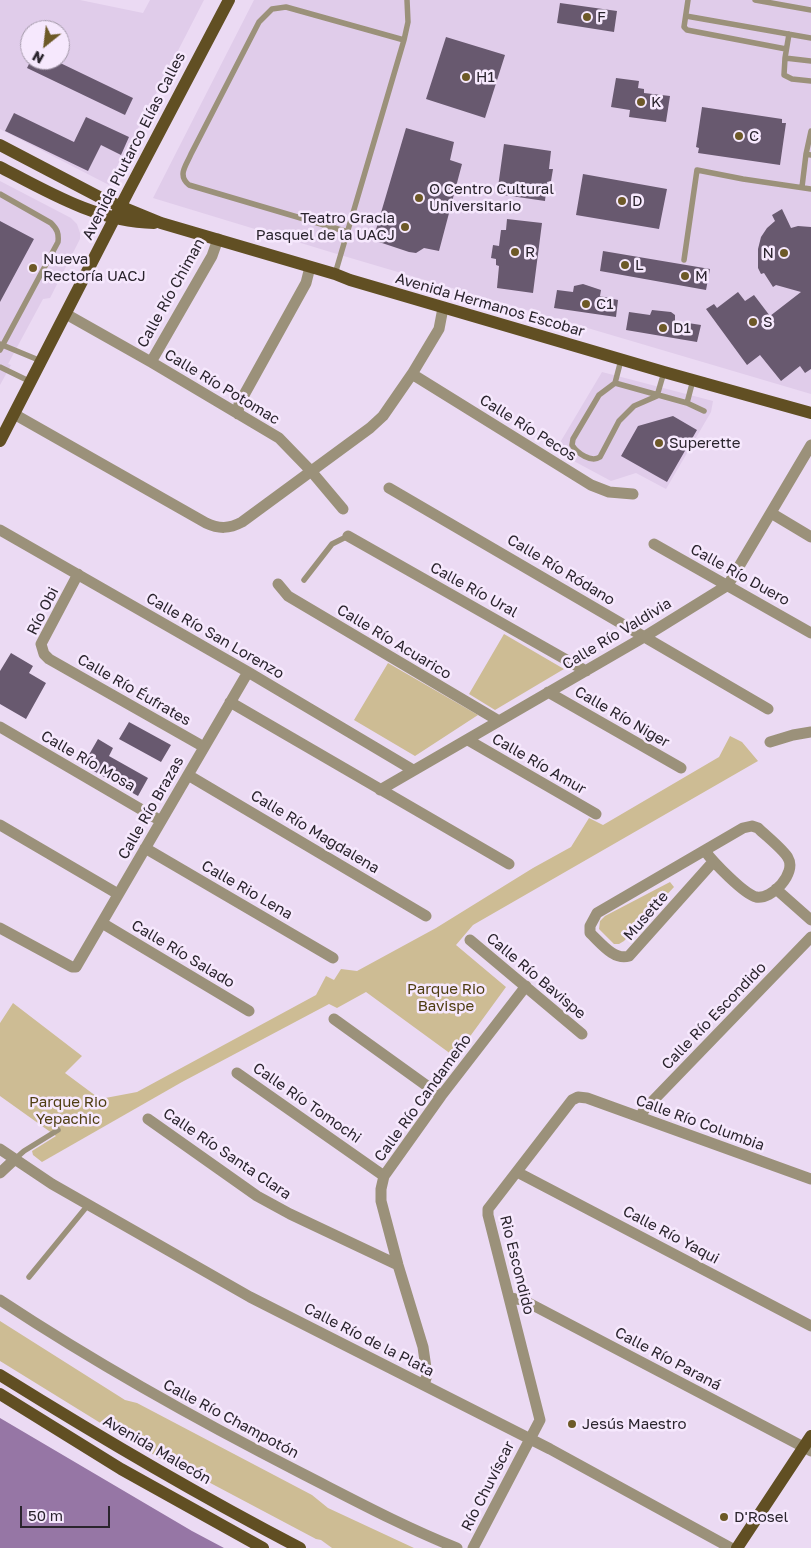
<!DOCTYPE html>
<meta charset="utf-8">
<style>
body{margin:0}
#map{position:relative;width:811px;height:1548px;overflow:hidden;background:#ebdaf3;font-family:"Golos Text",sans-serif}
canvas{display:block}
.north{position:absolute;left:20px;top:20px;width:50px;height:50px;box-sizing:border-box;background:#f6e8fd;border:1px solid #a49aaa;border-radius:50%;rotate:209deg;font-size:14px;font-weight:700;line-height:20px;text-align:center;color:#2a242d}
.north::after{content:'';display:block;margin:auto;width:18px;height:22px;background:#6d5927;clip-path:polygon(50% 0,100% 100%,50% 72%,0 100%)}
.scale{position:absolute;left:20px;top:1506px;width:90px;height:22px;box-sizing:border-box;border:2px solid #2a242d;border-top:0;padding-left:6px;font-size:15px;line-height:18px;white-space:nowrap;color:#2a242d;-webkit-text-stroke:4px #f6e8fd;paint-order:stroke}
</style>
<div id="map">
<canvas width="811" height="1548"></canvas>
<div class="north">N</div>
<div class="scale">50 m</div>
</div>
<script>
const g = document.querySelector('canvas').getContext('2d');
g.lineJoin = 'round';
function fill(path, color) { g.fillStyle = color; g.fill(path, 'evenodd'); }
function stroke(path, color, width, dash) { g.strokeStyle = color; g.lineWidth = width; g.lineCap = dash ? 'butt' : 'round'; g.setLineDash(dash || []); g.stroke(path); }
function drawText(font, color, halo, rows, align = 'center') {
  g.font = font + ' "Golos Text",sans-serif'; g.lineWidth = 5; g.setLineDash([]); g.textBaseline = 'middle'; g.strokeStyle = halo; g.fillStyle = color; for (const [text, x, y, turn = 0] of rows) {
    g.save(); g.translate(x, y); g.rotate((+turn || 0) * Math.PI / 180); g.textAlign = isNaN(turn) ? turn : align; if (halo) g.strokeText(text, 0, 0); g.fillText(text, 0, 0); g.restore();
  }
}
const built = new Path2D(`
 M0,0H80L143,13L150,0H204L109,185L0,129ZM30,30H60V60H30Z
 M254,0H811V394L337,254L153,198Z
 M0,181L71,218L77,224L80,233V239L50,298L43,299L8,364L11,365L0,385Z
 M602,372L713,401L711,412L666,489L636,473L611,481L555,451Z`);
const green = new Path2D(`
 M504,634L564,669L495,710L469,694Z
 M388,663L478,715L415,756L354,720Z
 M730,736L742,742L758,761L473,925L456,945L506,987L455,1057L366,992L337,1008L329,1004L182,1082L42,1162L33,1155L32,1151L56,1136L0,1096V1023L13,1003L82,1056L65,1073L100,1099L137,1092L316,995L326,976L334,980L341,969L357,971L436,928L533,868L571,847L589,818L603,825L719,757Z
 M670,882L674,887L624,941L619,944H614L599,929L600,921L605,916Z
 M0,1321L125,1400L137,1403L312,1495L328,1508L414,1548H332L321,1540L316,1539L199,1477L191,1476L128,1440L0,1361Z`);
const water = new Path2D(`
 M0,1418L192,1531L224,1548H0Z`);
const building = new Path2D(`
 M560,3L617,11L614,32L557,23Z
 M446,37L505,55L485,118L426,99Z
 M31,60H54L133,98L125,115L27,68Z
 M616,78L639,81L638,88L644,89V93L670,96L666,122L629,117L630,110L611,107Z
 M702,107L782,119V123H786L780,165L698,153L699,148L696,147Z
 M14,113L74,142L86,117L129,137L121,155L101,145L88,171L5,131Z
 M406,128L454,142L450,160L462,164L439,251L424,248L416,253L409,252L379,242V237L375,233Z
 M504,144L551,151L549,169H553L551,181L547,182L545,201L497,194Z
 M583,174L667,189L659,229L576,215Z
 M782,209L791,228L798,226L811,227V369L805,373L800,366L781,381L760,355L747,365L706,309L714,304L717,308L738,292L745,301L754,295L770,316L801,292L776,285L773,287L764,273L761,274L758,268V249L761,237L767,228L775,221L772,215Z
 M507,219L542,223L533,293L497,288L499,266L496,265V259L491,258L493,245L499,246L501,230H506Z
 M0,221L34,239L0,302Z
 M603,251L710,269L706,290L600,271Z
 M583,284L601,290L600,296L618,300L616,317L554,308L557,290L573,292L574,286Z
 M652,310L671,312L675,315V321L701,325L697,342L626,330L629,312L650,315Z
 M673,416L697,430L667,482L621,456L638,426Z
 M11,653L33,666L29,673L46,683L26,719L0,704V671Z
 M129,722L171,745L161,762L119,739Z
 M98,739L113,748L109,756L148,778L138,796L83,765Z`);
const service = new Path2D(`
 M688,0L684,27L687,30L786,49
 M755,0L811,10
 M686,16L811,38
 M789,34L785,58L784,75L792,79L811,81
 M785,58L811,61
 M806,154L811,131
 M802,187L806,154L811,155
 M0,194L51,223C57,229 59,233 58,242L0,350
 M348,232L189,185C177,175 186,166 191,154L259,22L272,9L286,7L404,40
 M684,260L697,170L743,179L811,189
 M335,274L404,40L408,22L407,0
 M0,344L41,361
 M621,360L615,383L599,395L573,439L572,445C577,453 591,463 600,457L619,421L634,406L657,396L664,372
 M0,367L31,382
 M615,383L687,403L693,380
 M687,403L704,411
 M304,580L332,544L348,536
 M15,1159L24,1151L58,1130
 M29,1277L88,1205`);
const minor = new Path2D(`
 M66,314L151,362L279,438L311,471L343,509
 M151,362L212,256L218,239
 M412,374L591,485L609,492L633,494
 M14,414L206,523C219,529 229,529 242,522L370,428L383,416L412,374L439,329L443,308
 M238,414L239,404L306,283L310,267
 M389,488L768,709
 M771,513L811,537
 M0,530L248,672L413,770
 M348,536L586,671
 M654,544L811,633
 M78,574L41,644L44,654L49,659L204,747
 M278,584L288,596L499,721
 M548,692L681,768
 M230,702L509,864
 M0,727L161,821
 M468,740L596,814
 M770,742L793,735L811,732
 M188,775L426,916
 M380,790L644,637L728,585L811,445
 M0,825L118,894
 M145,848L333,958
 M705,851C713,862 744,894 756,897C772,900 797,873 788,858C784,850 765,835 758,828L752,826L743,828L597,913L590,926V933C600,942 614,961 629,956L713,862
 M776,889L811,920
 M102,923L249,1011
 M0,928L72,967H76L248,672
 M470,940L582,1034
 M334,1019L441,1096
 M237,1073L384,1176
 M640,1117L644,1110L811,937
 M148,1119L257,1196L290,1214L398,1265
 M0,1149L52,1184L250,1297L550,1449L731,1548
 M517,1172L811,1326
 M0,1173L15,1159
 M510,1298L523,1300L811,1451
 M0,1300C97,1364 199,1421 303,1474C354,1500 404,1527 457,1548
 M424,1385L427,1375L423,1347L398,1265L381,1201V1189L384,1176L441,1096L526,986
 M473,1548L540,1420L488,1215V1209L572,1100L578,1097L587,1098L811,1179`);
const primary = new Path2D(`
 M0,145L105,200L161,223L335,274L350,280L664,372L811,413
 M0,167C48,192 98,222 154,223
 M0,441L128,192L229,0
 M0,1375C98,1436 198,1495 300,1548
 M0,1394L121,1469L263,1548
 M737,1548L811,1436`);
const markers = [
 [587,17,5,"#6d5927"],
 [466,77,5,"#6d5927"],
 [641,102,5,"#6d5927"],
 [739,136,5,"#6d5927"],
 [419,198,5,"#6d5927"],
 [622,201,5,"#6d5927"],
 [405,227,5,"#6d5927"],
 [515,252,5,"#6d5927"],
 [784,253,5,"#6d5927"],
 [625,265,5,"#6d5927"],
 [33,268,5,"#6d5927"],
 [685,276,5,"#6d5927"],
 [586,304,5,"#6d5927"],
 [753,322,5,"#6d5927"],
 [663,328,5,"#6d5927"],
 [659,443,5,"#6d5927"],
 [572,1424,5,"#6d5927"],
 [724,1517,5,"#6d5927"]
];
const poiNames = [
 ["F",597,17],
 ["H1",476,77],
 ["K",651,102],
 ["C",749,136],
 ["O Centro Cultural",429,189],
 ["Universitario",429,206],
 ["D",632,201],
 ["Teatro Gracia",395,218,"right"],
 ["Pasquel de la UACJ",395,235,"right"],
 ["R",525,252],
 ["N",774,253,"right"],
 ["Nueva",43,259],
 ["Rectoría UACJ",43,276],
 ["L",635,265],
 ["M",695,276],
 ["C1",596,304],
 ["S",763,322],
 ["D1",673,328],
 ["Superette",669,443],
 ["Jesús Maestro",582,1424],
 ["D'Rosel",734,1517]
];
const streetNames = [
 ["Avenida Plutarco Elías Calles",134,146,-63],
 ["Calle Río Chiman",171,293,-61],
 ["Avenida Hermanos Escobar",490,305,16],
 ["Calle Río Potomac",222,387,31],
 ["Calle Río Pecos",528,428,32],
 ["Calle Río Ródano",561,570,31],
 ["Calle Río Duero",740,575,29],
 ["Calle Río Ural",474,590,29],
 ["Río Obi",43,611,-63],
 ["Calle Río Valdivia",617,634,-31],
 ["Calle Río San Lorenzo",215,636,30],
 ["Calle Río Acuarico",394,642,31],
 ["Calle Río Éufrates",134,690,30],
 ["Calle Río Niger",622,717,30],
 ["Calle Río Mosa",88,761,30],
 ["Calle Río Amur",539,764,30],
 ["Calle Río Brazas",151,808,-60],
 ["Calle Río Magdalena",315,832,31],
 ["Calle Rio Lena",247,890,30],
 ["Musette",646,916,-49],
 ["Calle Río Salado",183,954,31],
 ["Calle Río Bavispe",536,976,40],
 ["Calle Río Escondido",714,1016,-46],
 ["Calle Río Candameño",423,1098,-54],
 ["Calle Río Tomochi",307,1103,35],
 ["Calle Río Columbia",700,1123,20],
 ["Calle Río Santa Clara",227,1154,34],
 ["Calle Río Yaqui",671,1235,28],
 ["Rio Escondido",517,1265,76],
 ["Calle Río de la Plata",369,1340,27],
 ["Calle Río Paraná",668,1359,28],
 ["Calle Río Champotón",231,1419,28],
 ["Avenida Malecón",157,1450,30],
 ["Río Chuvíscar",488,1486,-63]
];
const parkNames = [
 ["Parque Rio",446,989],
 ["Bavispe",446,1006],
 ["Parque Rio",68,1102],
 ["Yepachic",68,1119]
];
fill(built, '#e0ccea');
fill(green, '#cdbc94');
fill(water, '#9676a5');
fill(building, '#68596f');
stroke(service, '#9b917a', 5.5);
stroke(minor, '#9b917a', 11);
stroke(primary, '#614f23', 12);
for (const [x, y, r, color] of markers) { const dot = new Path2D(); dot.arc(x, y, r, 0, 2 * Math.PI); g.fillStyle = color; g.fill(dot); stroke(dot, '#f6e8fd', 2); }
drawText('15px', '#2a242d', '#f6e8fd', poiNames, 'left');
drawText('15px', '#2a242d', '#f6e8fd', streetNames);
drawText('15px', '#4e3d11', '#f6e8fd', parkNames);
</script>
